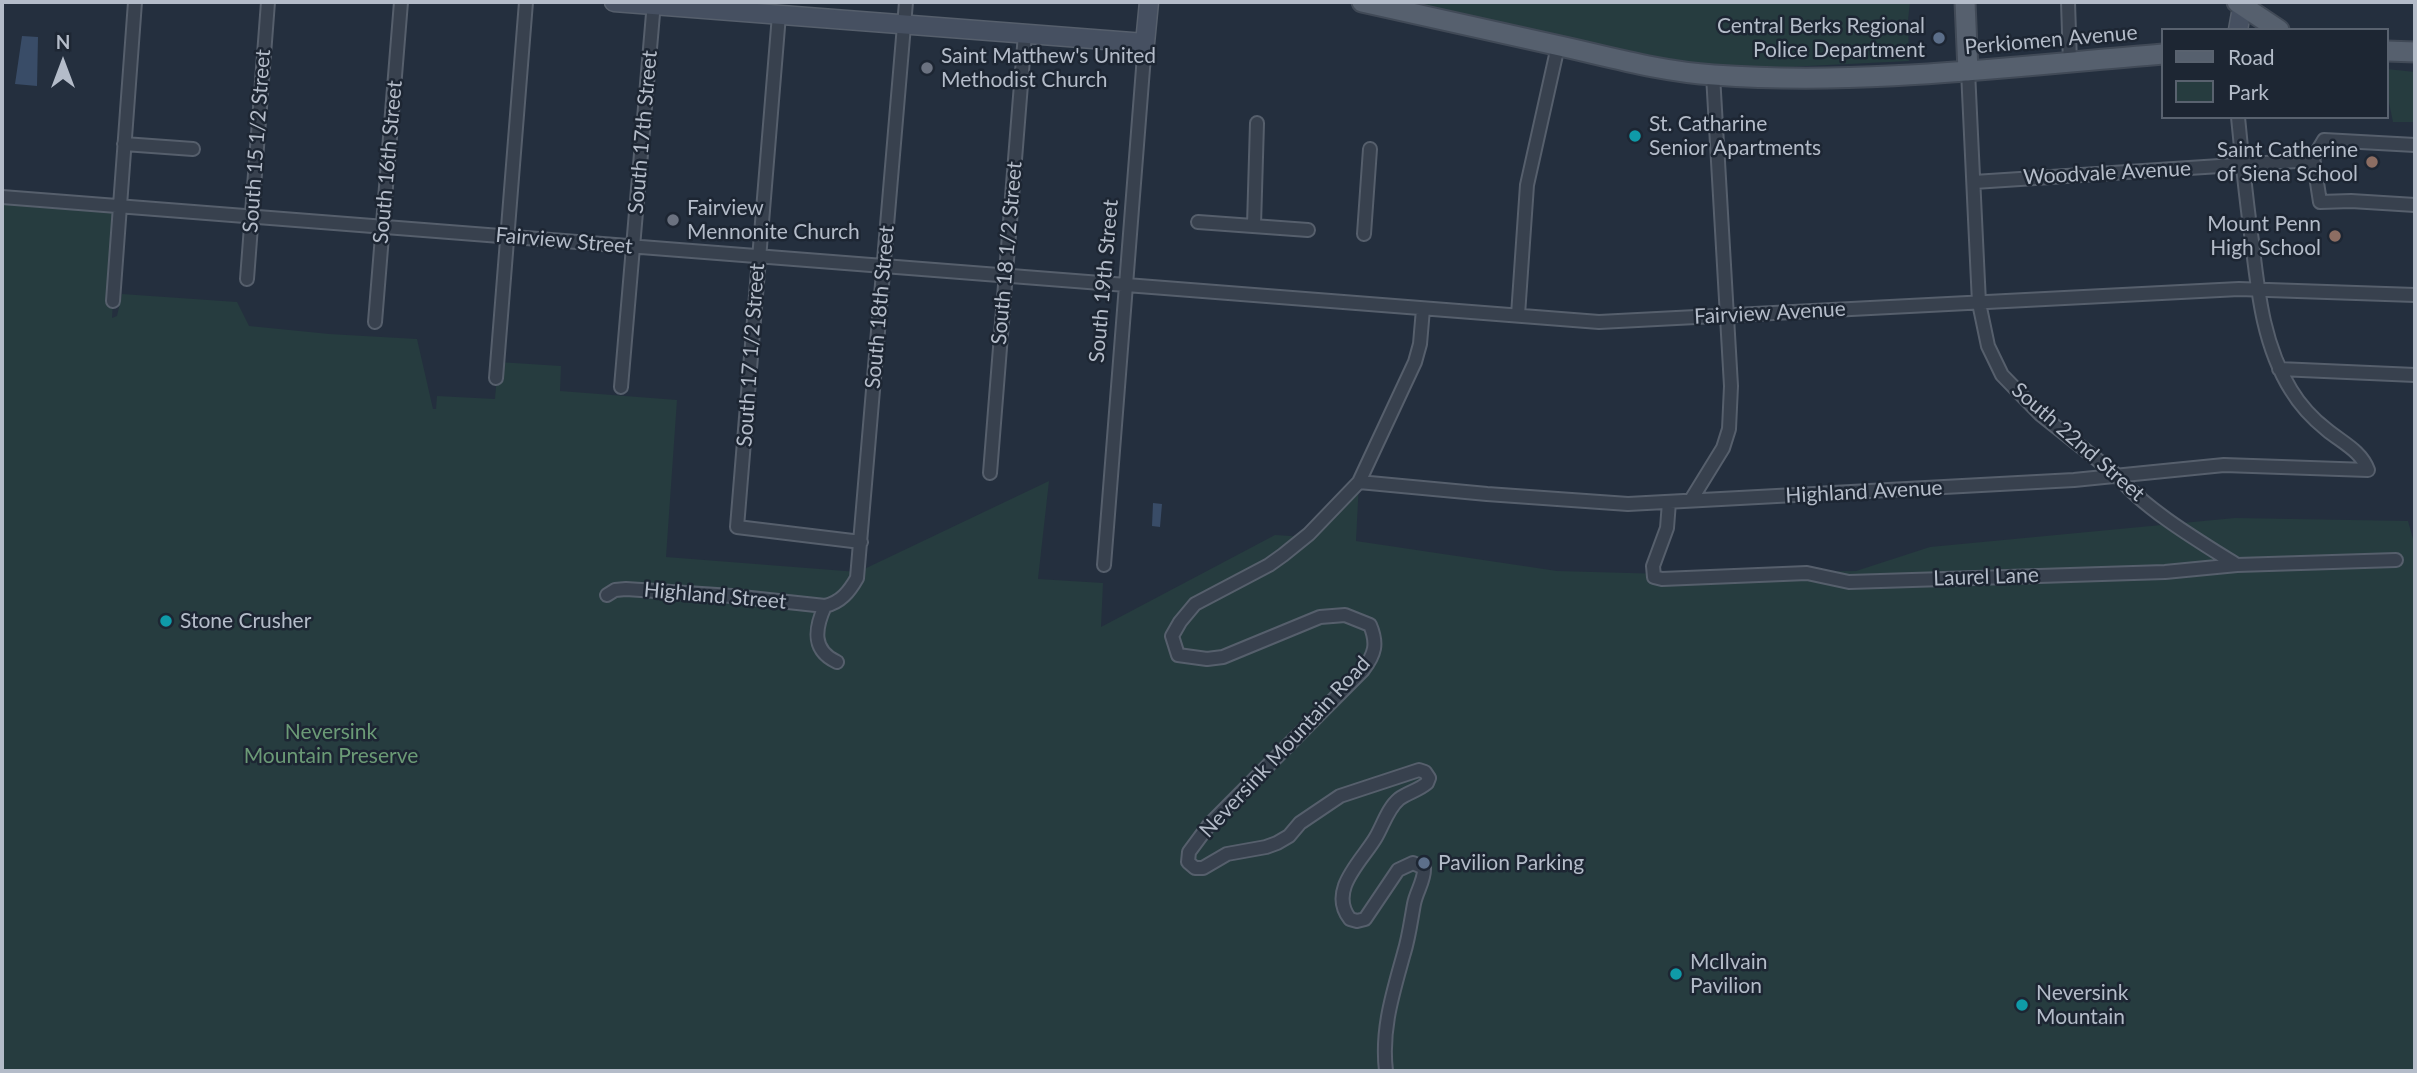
<!DOCTYPE html>
<style>
body{margin:0}
#map{position:relative;width:2417px;height:1073px;overflow:hidden;background:#242f3e;font-family:Lato,sans-serif}
canvas{display:block}
.frame{position:absolute;inset:0;border:4px solid #b4bcc9;pointer-events:none}
.legend{position:absolute;left:2161px;top:28px;width:228px;height:91px;box-sizing:border-box;background:#1d2633;border:2px solid #59626f;margin:0;padding:9px 12px;list-style:none;font-size:21px;color:#b4bcc9}
.legend li{display:flex;align-items:center;gap:14px;height:35px}
.legend b{width:35px;border:2px solid #59626f}
.north{position:absolute;left:28px;top:28px;width:70px;height:70px;-webkit-text-stroke:5px #1d2633;paint-order:stroke;rotate:0deg;font-size:19px;font-weight:700;line-height:28px;text-align:center;color:#b4bcc9}
.north::after{content:'';display:block;margin:auto;width:24px;height:32px;background:#b4bcc9;clip-path:polygon(50% 0,100% 100%,50% 72%,0 100%)}
</style>
<div id="map">
<canvas width="2417" height="1073"></canvas>
<div class="frame"></div>
<ul class="legend">
<li><b style="height:9px;background:#56606e"></b>Road</li>
<li><b style="height:19px;background:#263c3f"></b>Park</li>
</ul>
<div class="north">N</div>
</div>
<script>
const g = document.querySelector('canvas').getContext('2d');
g.lineJoin = 'round';
function fill(path, color) { g.fillStyle = color; g.fill(path, 'evenodd'); }
function stroke(path, color, width, dash) { g.strokeStyle = color; g.lineWidth = width; g.lineCap = dash ? 'butt' : 'round'; g.setLineDash(dash || []); g.stroke(path); }
function drawText(font, color, halo, rows, align = 'center') {
  g.font = font + ' Lato,sans-serif'; g.lineWidth = 5; g.setLineDash([]); g.textBaseline = 'middle'; g.strokeStyle = halo; g.fillStyle = color; for (const [text, x, y, turn = 0] of rows) {
    g.save(); g.translate(x, y); g.rotate((+turn || 0) * Math.PI / 180); g.textAlign = isNaN(turn) ? turn : align; if (halo) g.strokeText(text, 0, 0); g.fillText(text, 0, 0); g.restore();
  }
}
const green = new Path2D(`
 M1400,2H1910L1908,20L1909,61L1788,67L1720,66L1652,57Z
 M2387,69L2415,72V122H2393L2387,93Z
 M2,197L119,207L112,318L117,316L122,294L237,302L249,326L329,334L417,339L433,409H436L437,396L495,399L498,362L561,366L560,391L677,400L666,557L858,572L1049,481L1038,579L1103,583L1101,627L1275,535L1305,537L1359,482L1356,541L1557,571L1665,574L1856,571L1930,547L2235,518L2408,521L2415,546V1071H2Z`);
const water = new Path2D(`
 M22,36L38,37L37,86L15,84Z
 M1153,503L1162,504L1160,527L1152,526Z`);
const street = new Path2D(`
 M2068,2L2070,63
 M779,15L737,527L861,542
 M1968,71L1979,303L1988,346L2002,375L2040,414L2119,477C2143,508 2202,543 2237,565
 M124,144L193,149
 M2312,160L2324,140L2415,145
 M1974,182L2312,160L2314,163L2320,202L2351,201L2415,205
 M2,197L1599,322L2239,289L2415,295
 M1198,222L1308,230
 M1254,225L1257,123
 M1364,234L1370,149
 M247,279L268,2
 M113,301L135,2
 M1518,315L1527,185L1558,46
 M375,322L401,2
 M2279,369L2415,375
 M496,378L526,2
 M621,387L654,2
 M990,473L1025,34
 M1359,482L1487,494L1628,504L2074,480L2224,465L2368,470C2361,451 2343,443 2327,430C2313,419 2300,405 2291,390C2263,345 2258,292 2252,241C2246,200 2242,158 2238,117
 M1691,500L1723,448L1729,429L1731,386L1713,75
 M1669,502L1667,528L1653,566L1654,577L1662,579L1807,573L1849,582L2165,572L2237,565L2396,560
 M1104,565L1145,43
 M607,595L615,590L626,589L732,596L825,606C841,602 849,592 857,578L906,2
 M825,606C815,628 811,650 837,662
 M1386,1071C1381,1029 1393,993 1404,953C1409,937 1411,920 1414,904C1416,892 1425,880 1424,868L1413,863L1398,870L1365,919L1357,921L1350,919C1327,890 1363,860 1376,837C1383,825 1388,808 1399,799C1407,793 1419,790 1427,783L1429,778L1425,772L1419,770L1340,796L1300,823L1289,836L1277,843L1266,847L1227,854L1203,868H1195L1188,862L1189,852L1209,825L1363,670C1375,654 1378,644 1370,625L1345,615L1320,617L1223,657L1207,659L1178,655L1172,636L1180,622L1195,604L1269,565L1283,555L1309,534L1359,482L1415,362L1420,344L1423,309`);
const secondary = new Path2D(`
 M614,2L1145,43L1149,2
 M2238,30L2243,2`);
const primary = new Path2D(`
 M1362,2C1431,17 1500,33 1569,48C1617,59 1665,72 1714,75C1864,86 2015,66 2163,54
 M1965,2L1968,71
 M2237,2L2279,30
 M2387,51L2415,52`);
const markers = [
 [1939,38,7,"#5c6f8a"],
 [927,68,7,"#6b7280"],
 [1635,136,7,"#0f9aa8"],
 [2372,162,7,"#8d6e63"],
 [673,220,7,"#6b7280"],
 [2335,236,7,"#8d6e63"],
 [166,621,7,"#0f9aa8"],
 [1424,863,7,"#5c6f8a"],
 [1676,974,7,"#0f9aa8"],
 [2022,1005,7,"#0f9aa8"]
];
const poiNames = [
 ["Central Berks Regional",1925,26,"right"],
 ["Police Department",1925,50,"right"],
 ["Saint Matthew's United",941,56],
 ["Methodist Church",941,80],
 ["St. Catharine",1649,124],
 ["Senior Apartments",1649,148],
 ["Saint Catherine",2358,150,"right"],
 ["of Siena School",2358,174,"right"],
 ["Fairview",687,208],
 ["Mennonite Church",687,232],
 ["Mount Penn",2321,224,"right"],
 ["High School",2321,248,"right"],
 ["Stone Crusher",180,621],
 ["Pavilion Parking",1438,863],
 ["McIlvain",1690,962],
 ["Pavilion",1690,986],
 ["Neversink",2036,993],
 ["Mountain",2036,1017]
];
const streetNames = [
 ["Perkiomen Avenue",2051,40,-5],
 ["South 17th Street",643,132,-85],
 ["South 15 1/2 Street",257,141,-86],
 ["South 16th Street",388,162,-85],
 ["Woodvale Avenue",2107,173,-3],
 ["Fairview Street",564,241,5],
 ["South 18 1/2 Street",1007,253,-85],
 ["South 19th Street",1104,281,-85],
 ["South 18th Street",880,307,-85],
 ["Fairview Avenue",1770,313,-3],
 ["South 17 1/2 Street",751,355,-86],
 ["South 22nd Street",2078,442,41],
 ["Highland Avenue",1864,492,-3],
 ["Laurel Lane",1986,577,-2],
 ["Highland Street",715,596,5],
 ["Neversink Mountain Road",1285,747,-47]
];
const parkNames = [
 ["Neversink",331,732],
 ["Mountain Preserve",331,756]
];
fill(green, '#263c3f');
fill(water, '#394c67');
stroke(street, '#565f6c', 16);
stroke(secondary, '#565f6c', 21);
stroke(primary, '#414a57', 23);
stroke(street, '#38414e', 12);
stroke(secondary, '#465061', 18);
stroke(primary, '#56606e', 19);
for (const [x, y, r, color] of markers) { const dot = new Path2D(); dot.arc(x, y, r, 0, 2 * Math.PI); g.fillStyle = color; g.fill(dot); stroke(dot, '#1d2633', 2.5); }
drawText('21px', '#b4bcc9', '#1d2633', poiNames, 'left');
drawText('21px', '#b4bcc9', '#1d2633', streetNames);
drawText('21px', '#6b9a76', '#1d2633', parkNames);
</script>
